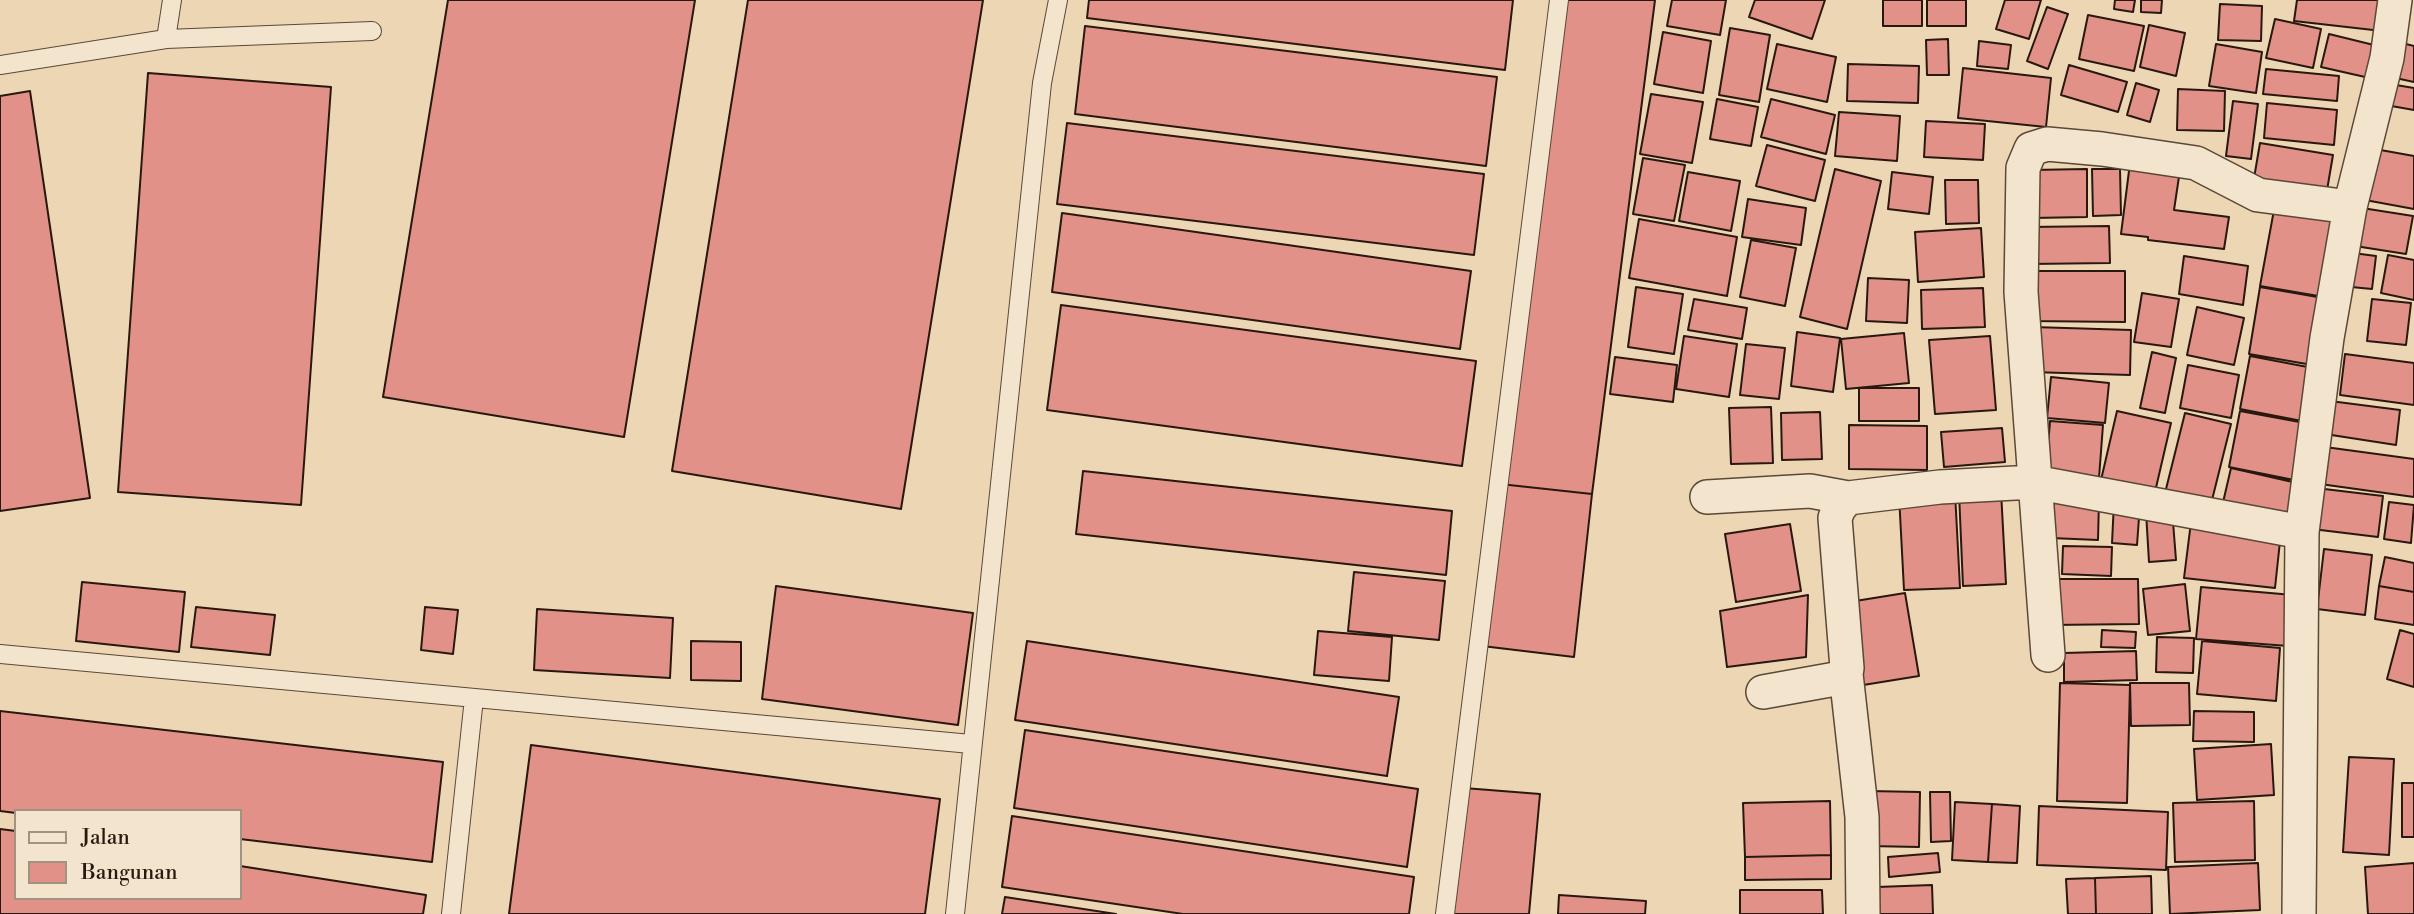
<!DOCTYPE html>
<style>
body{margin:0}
#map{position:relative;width:2414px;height:914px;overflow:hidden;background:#edd6b4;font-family:"Libre Bodoni",serif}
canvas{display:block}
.legend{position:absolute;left:14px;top:809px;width:228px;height:91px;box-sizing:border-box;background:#f3e4ce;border:2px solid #a29282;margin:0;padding:9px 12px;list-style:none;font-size:21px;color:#29180f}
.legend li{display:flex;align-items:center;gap:14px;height:35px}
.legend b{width:35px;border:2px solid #a29282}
</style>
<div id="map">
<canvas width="2414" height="914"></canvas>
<ul class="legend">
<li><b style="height:9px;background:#f3e4ce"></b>Jalan</li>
<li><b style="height:19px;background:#e29188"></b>Bangunan</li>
</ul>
</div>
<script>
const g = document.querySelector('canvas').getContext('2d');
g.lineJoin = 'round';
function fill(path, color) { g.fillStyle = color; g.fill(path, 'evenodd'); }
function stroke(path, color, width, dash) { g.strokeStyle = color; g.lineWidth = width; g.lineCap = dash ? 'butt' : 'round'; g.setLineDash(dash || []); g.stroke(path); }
const building = new Path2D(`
 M448,0H695L624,437L383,397Z
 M748,0H983L901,509L672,471Z
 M1089,0H1513L1505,70L1087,18Z
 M1562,0H1655L1592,494L1500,484Z
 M1672,0H1726L1720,35L1667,26Z
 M1755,0H1825L1812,39L1749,17Z
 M1883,0H1922V26H1883Z
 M1927,0H1966V26H1927Z
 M2005,0H2041L2029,39L1996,29Z
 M2115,0H2135L2133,12L2114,9Z
 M2141,0H2162L2161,13L2141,12Z
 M2297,0H2385L2382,31L2294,21Z
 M2220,4L2262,6L2261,41L2218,40Z
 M2047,7L2068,14L2048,69L2027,61Z
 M2088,15L2144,26L2134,71L2079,59Z
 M2275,19L2321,29L2313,68L2266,58Z
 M2149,25L2185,33L2176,76L2140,67Z
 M1085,26L1497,77L1486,166L1075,114Z
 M1730,28L1770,35L1759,102L1719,95Z
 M1663,32L1711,41L1703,93L1654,84Z
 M2329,34L2382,47L2374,79L2321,67Z
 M1948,39L1949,75H1927L1926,40Z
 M1979,41L2011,45L2008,69L1977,66Z
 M2398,42L2414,46V82L2391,77Z
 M1777,44L1836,57L1827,102L1767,89Z
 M2216,44L2262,52L2256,93L2209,86Z
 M1848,64L1919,66L1918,103L1847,101Z
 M2069,65L2127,82L2118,112L2061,95Z
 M1963,68L2051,78L2046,127L1958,118Z
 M2266,69L2339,76L2337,101L2263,94Z
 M148,73L331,87L301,505L118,492Z
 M2136,83L2159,90L2150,122L2127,115Z
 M2384,83L2414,88V110L2380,104Z
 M2178,89L2225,91L2224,131L2177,130Z
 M30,91L90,498L0,511V96Z
 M1651,94L1703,102L1692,163L1640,154Z
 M1717,99L1758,107L1751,146L1710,139Z
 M1771,99L1835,115L1826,154L1761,137Z
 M2233,101L2258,104L2251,159L2226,156Z
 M2267,103L2337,110L2334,145L2264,138Z
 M1839,112L1900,116L1897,161L1835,156Z
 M1926,121L1985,124L1983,160L1924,157Z
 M1067,123L1484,174L1474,255L1057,204Z
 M2260,143L2333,155L2325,202L2252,190Z
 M1767,145L1825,160L1815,201L1756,186Z
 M2375,149L2414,156V209L2365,200Z
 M1643,158L1685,165L1674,221L1633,214Z
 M2130,163L2180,170L2174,210L2229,217L2224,249L2148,240V237L2121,234Z
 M1835,169L1881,181L1847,329L1800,317Z
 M2087,169V217L2032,218L2031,170Z
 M2092,169H2120L2121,215L2093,216Z
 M1688,172L1740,181L1731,231L1679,221Z
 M1892,172L1933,177L1929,214L1888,209Z
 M1945,180H1978L1979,223L1946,224Z
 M1748,199L1806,208L1801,245L1742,237Z
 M2276,199L2340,211L2324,297L2260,286Z
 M2362,208L2413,216L2406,254L2355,246Z
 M1062,213L1471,271L1460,349L1052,292Z
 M1639,219L1737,237L1727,296L1629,278Z
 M2109,226L2110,263L2029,264L2028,227Z
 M1981,228L1984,277L1918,282L1915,232Z
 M1751,240L1796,248L1785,306L1740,297Z
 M2345,252L2376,256L2372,289L2341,286Z
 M2388,255L2414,260V300L2381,293Z
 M2184,256L2248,266L2243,305L2179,294Z
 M2029,271H2125V322L2029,321Z
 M1868,278L1909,280L1907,323L1866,321Z
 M1636,287L1683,294L1674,354L1628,347Z
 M2260,287L2329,299L2318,366L2249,354Z
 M1983,288L1985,327L1922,329L1921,290Z
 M2142,293L2179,299L2171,347L2134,342Z
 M1694,299L1747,308L1742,339L1688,330Z
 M2372,299L2411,303L2406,345L2367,341Z
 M1061,305L1476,361L1462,466L1047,410Z
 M2197,307L2244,318L2234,365L2187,355Z
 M2033,327L2131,330L2130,375L2031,372Z
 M1797,332L1840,338L1833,392L1791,386Z
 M1904,333L1909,383L1846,389L1841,339Z
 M1684,336L1737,344L1729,397L1676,389Z
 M1990,336L1996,410L1935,414L1929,340Z
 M1746,344L1785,348L1779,399L1740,395Z
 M2152,352L2176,358L2165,413L2140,408Z
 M2345,354L2414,363V405L2340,395Z
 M2250,356L2318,369L2307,422L2240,409Z
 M1615,357L1677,365L1673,402L1610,394Z
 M2188,365L2239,375L2231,418L2180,408Z
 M2051,377L2109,383L2105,423L2047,418Z
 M1859,388H1919V421H1859Z
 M2330,401L2400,410L2396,445L2325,434Z
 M1771,407L1773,463L1731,464L1729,408Z
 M2117,411L2171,423L2155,492L2101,480Z
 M2240,411L2305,423L2294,480L2229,467Z
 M1820,412L1822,459L1782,460L1781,413Z
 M2185,413L2231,424L2210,508L2164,497Z
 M2050,421L2103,425L2099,478L2046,474Z
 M1849,425L1927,426V470L1849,469Z
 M2002,428L2005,462L1944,467L1941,432Z
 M2325,447L2414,459V497L2320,484Z
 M2231,468L2297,483L2288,525L2221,511Z
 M1083,471L1452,511L1446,575L1076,534Z
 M1500,484L1592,494L1574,657L1482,646Z
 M2316,488L2383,496L2378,537L2312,529Z
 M2001,491L2006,584L1963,586L1959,493Z
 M1955,492L1960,588L1904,590L1899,495Z
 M2052,498L2099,500L2098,540L2051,538Z
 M2114,502L2140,504L2137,545L2112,543Z
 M2389,502L2414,505L2411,543L2384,539Z
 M2172,509L2176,560L2149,562L2146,512Z
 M2191,522L2281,532L2275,588L2184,578Z
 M1790,524L1801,591L1736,602L1725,534Z
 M2063,546L2112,547L2111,576L2062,574Z
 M2324,549L2372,555L2365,615L2317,609Z
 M2385,557L2414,563V592L2379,586Z
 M1354,572L1445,581L1439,640L1348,631Z
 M2050,579H2138L2139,624L2050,625Z
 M82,582L185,592L179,652L76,641Z
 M2185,584L2190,631L2148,635L2143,589Z
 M776,586L973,613L958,725L762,699Z
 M2379,586L2414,592V625L2375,619Z
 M2201,587L2293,595L2288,646L2196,639Z
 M1905,593L1919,676L1857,686L1843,603Z
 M1808,595L1806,657L1727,667L1720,611Z
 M196,607L275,615L270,655L191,647Z
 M425,607L458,610L453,654L421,650Z
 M537,609L673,618L670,678L534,670Z
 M2102,630L2136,632L2135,648L2101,647Z
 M2400,630L2414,634V687L2387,679Z
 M1318,631L1392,637L1389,681L1314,675Z
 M2157,637L2194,638L2193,673L2156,672Z
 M691,641L741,642V681L691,680Z
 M1027,641L1399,697L1387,776L1015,720Z
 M2202,641L2280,648L2276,701L2197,694Z
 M2136,651L2137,680L2064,682V653Z
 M2060,683L2130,685L2127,803L2057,801Z
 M2130,683H2189L2190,725L2131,726Z
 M0,711L443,762L432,862L240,839V811H16V813L0,811Z
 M2194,711L2254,712V742L2193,741Z
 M1025,730L1418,789L1407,867L1014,808Z
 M2271,744L2274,795L2197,800L2194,749Z
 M531,745L940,799L925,914H509Z
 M2349,757L2394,759L2389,855L2343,852Z
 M2402,783H2414V837H2402Z
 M1464,788L1540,794L1529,914H1453Z
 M1869,791L1920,792L1919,847L1869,846Z
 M1930,792H1950L1951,841L1931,842Z
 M1830,801L1831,855L1745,857L1743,803Z
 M2254,801L2255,860L2175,862L2173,803Z
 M1955,802L1992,804L1988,862L1952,860Z
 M1992,804L2020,806L2017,863L1988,862Z
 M2039,806L2168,812L2166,870L2037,865Z
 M1012,816L1414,877L1409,914H1183L1002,887Z
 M0,829L16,831V898H240V866L426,895L423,914H0Z
 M1938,853L1940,872L1889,877L1888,857Z
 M1831,855V879L1745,880V857Z
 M2258,863L2260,910L2170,914L2168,867Z
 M2414,863V914H2368L2365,867Z
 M2151,876L2152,914H2096L2095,878Z
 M2095,878L2096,914H2068L2066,879Z
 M1932,885L1933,914H1878L1877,887Z
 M1740,890H1822L1823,914H1740Z
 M1559,895L1646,901L1645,914H1558Z
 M1005,897L1116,914H1002Z`);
const lane = new Path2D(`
 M166,39L172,0
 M0,65L166,39L372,31
 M0,654L971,744
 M451,914L474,698
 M955,914L1042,83L1058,0
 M1445,914L1559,0`);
const street = new Path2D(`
 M1707,497L1810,491L1848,498
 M2048,655L2021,292L2023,168L2031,149L2047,144L2102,149L2196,163L2258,195L2350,207
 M1846,674L1862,817L1863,914
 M1763,692L1841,678L1846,674L1847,668L1835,518L1839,508L1848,498L1940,487L2034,482L2302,532
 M2299,914L2302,532L2327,338L2350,207L2387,58L2395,0`);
fill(building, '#e29188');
stroke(building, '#29180f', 2);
stroke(lane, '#5a4838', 20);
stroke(street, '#5a4838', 36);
stroke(lane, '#f3e4ce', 18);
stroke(street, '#f3e4ce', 33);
</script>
